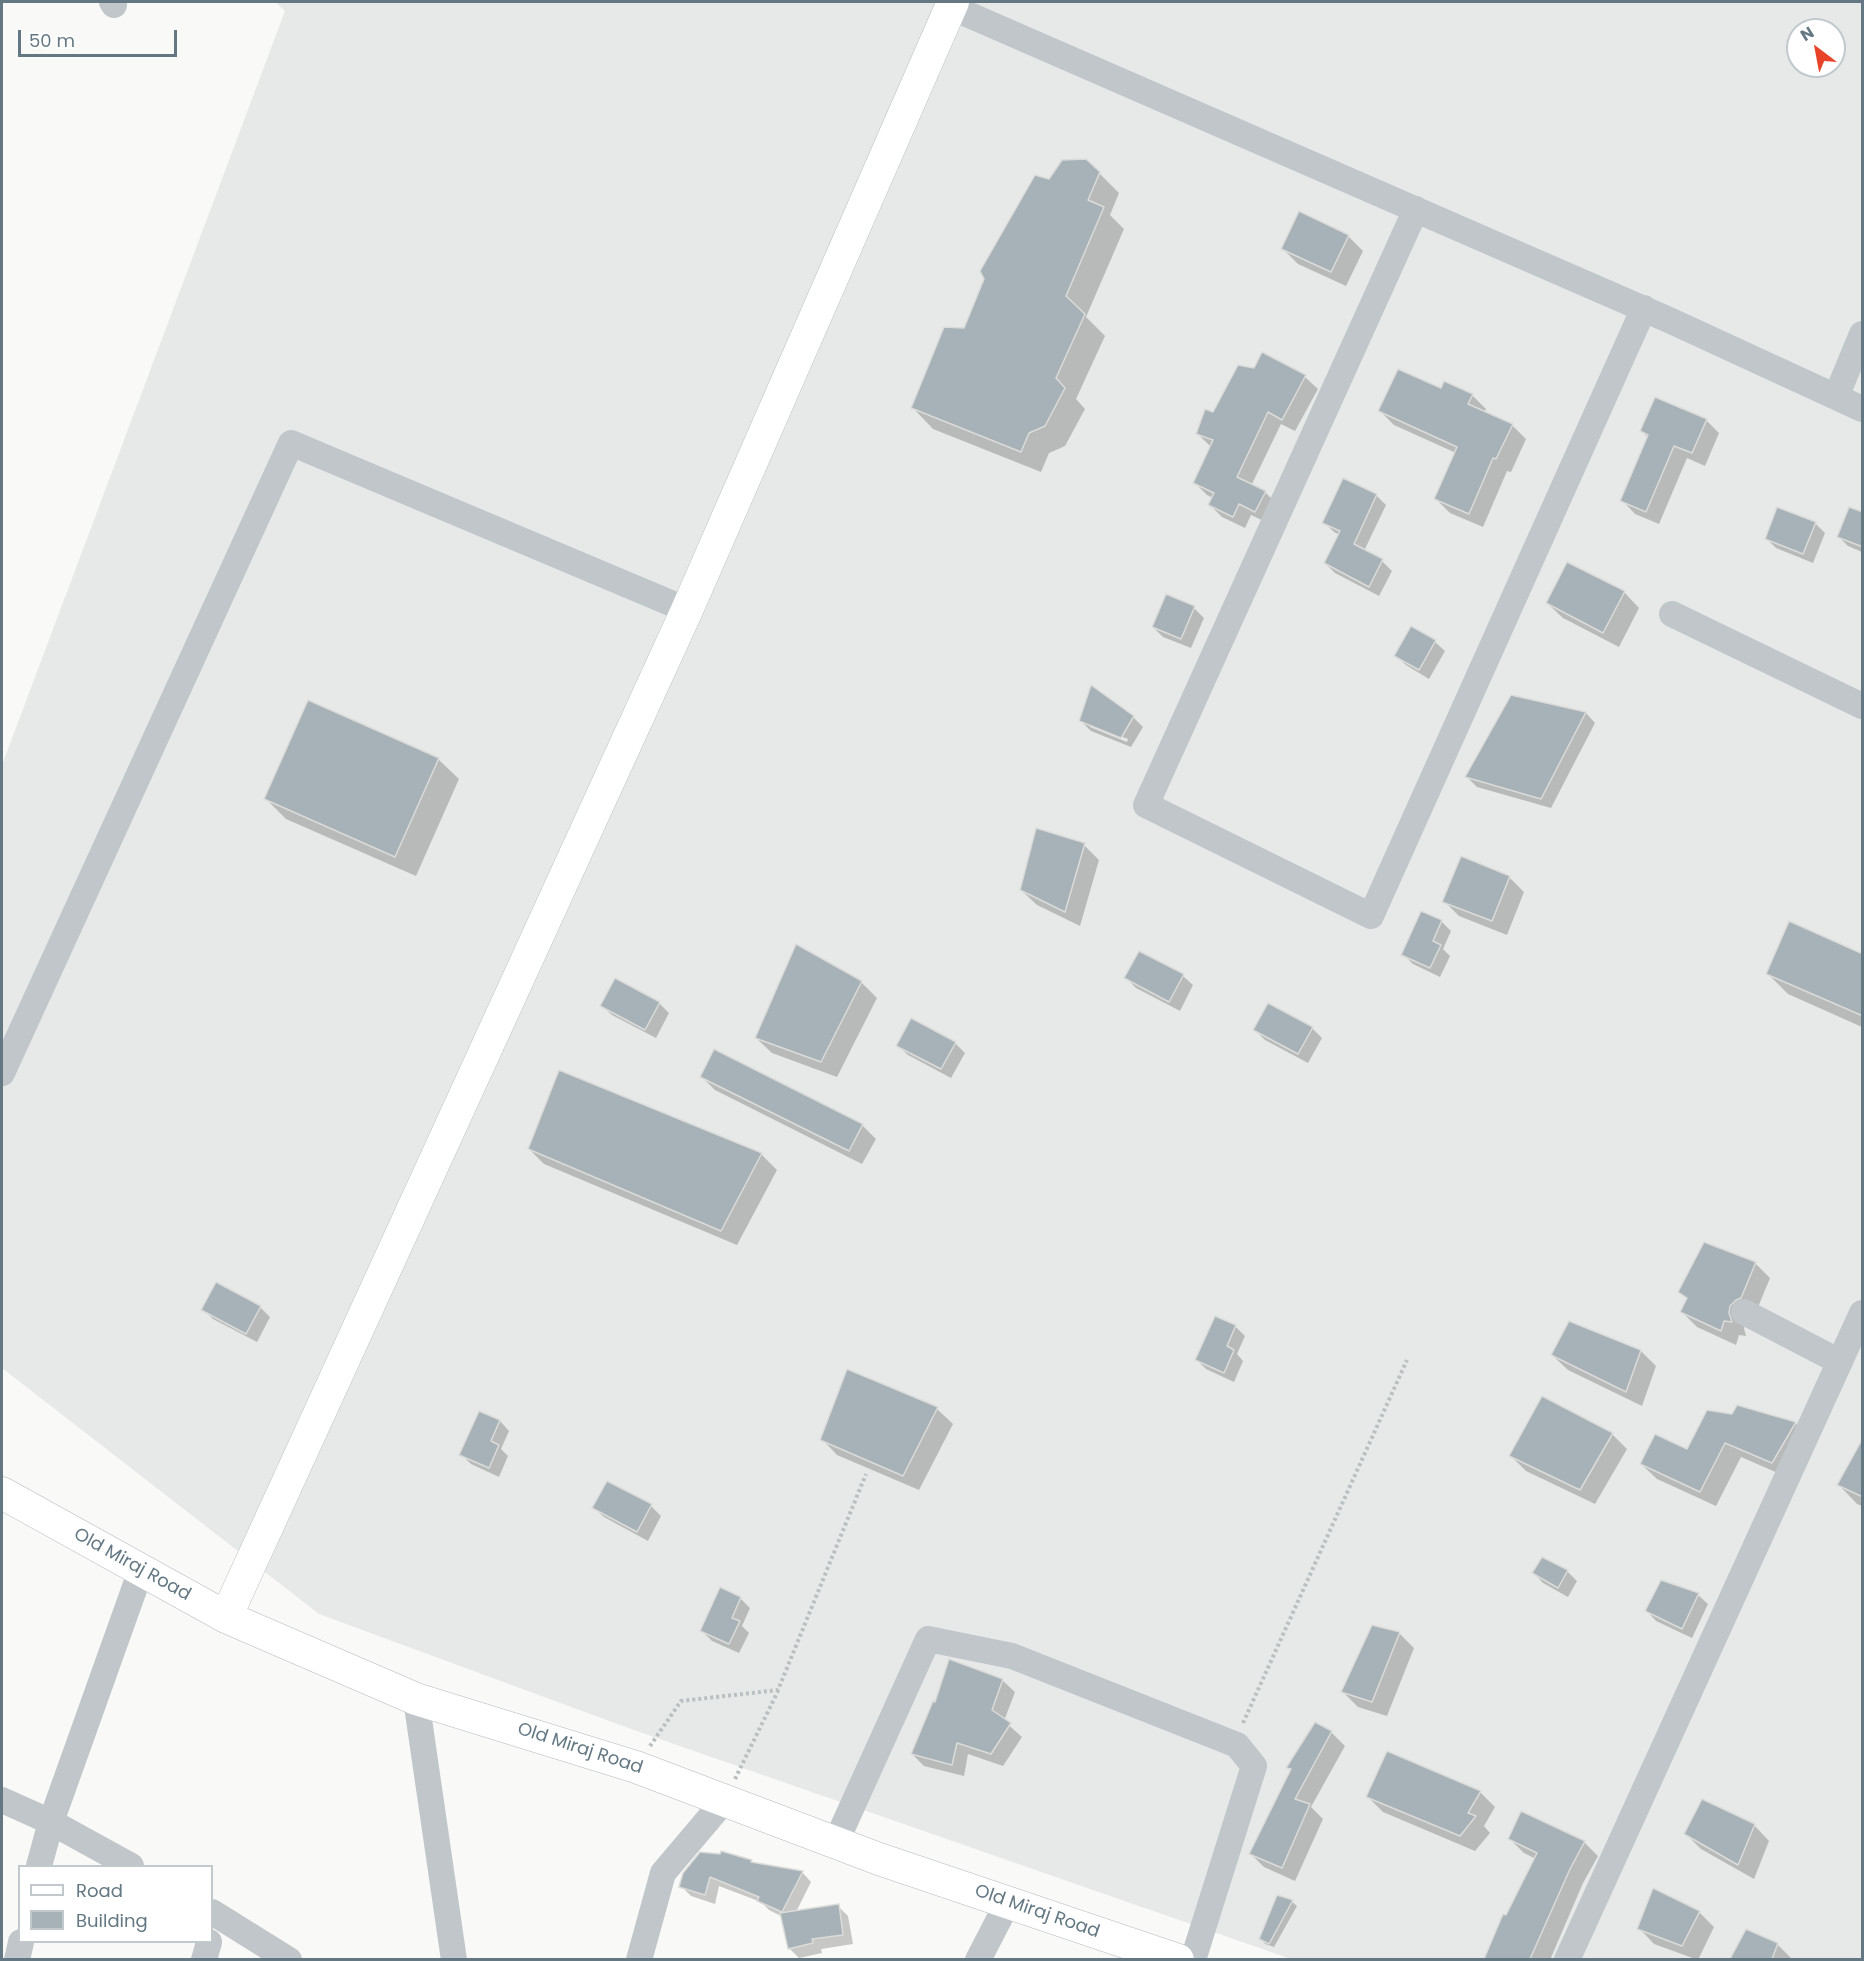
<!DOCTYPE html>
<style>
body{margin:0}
#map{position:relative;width:1864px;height:1961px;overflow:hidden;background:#f9f9f7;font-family:Poppins,sans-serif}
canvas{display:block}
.frame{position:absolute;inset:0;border:3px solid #637883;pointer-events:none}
.legend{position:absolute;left:18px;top:1865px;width:195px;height:78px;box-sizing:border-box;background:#fff;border:2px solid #c1c9cd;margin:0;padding:8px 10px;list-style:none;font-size:18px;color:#637883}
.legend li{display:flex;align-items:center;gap:12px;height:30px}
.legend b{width:30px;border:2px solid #c1c9cd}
.north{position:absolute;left:1786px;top:18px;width:60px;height:60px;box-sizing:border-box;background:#fff;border:2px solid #c1c9cd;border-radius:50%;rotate:328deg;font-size:16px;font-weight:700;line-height:24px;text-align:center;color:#637883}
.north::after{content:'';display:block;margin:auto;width:21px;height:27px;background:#e84328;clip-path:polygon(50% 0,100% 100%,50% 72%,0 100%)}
.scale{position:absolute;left:18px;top:30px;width:159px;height:27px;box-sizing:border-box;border:3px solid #637883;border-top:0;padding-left:8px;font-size:18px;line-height:21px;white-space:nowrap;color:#637883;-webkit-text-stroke:4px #fff;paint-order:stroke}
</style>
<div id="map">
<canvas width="1864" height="1961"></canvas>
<div class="frame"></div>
<ul class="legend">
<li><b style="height:8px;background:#fff"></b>Road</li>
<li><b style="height:16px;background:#a6b2b7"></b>Building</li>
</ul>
<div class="north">N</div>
<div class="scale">50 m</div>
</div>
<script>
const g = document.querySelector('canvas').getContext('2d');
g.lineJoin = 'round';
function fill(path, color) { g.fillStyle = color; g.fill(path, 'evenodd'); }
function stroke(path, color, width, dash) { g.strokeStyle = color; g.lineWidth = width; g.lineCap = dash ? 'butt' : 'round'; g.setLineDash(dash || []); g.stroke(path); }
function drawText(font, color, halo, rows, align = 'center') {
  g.font = font + ' Poppins,sans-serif'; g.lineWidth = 6; g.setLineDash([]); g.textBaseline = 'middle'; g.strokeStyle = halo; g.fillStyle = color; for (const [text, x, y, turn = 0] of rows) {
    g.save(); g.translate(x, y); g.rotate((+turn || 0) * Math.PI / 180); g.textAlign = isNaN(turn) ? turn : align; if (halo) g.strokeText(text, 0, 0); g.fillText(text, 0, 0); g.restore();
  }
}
const built = new Path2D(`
 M275,2H1862V1959H1291L631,1729L319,1614L2,1368V765L285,11ZM1798,30H1834V66H1798Z`);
const shadow = new Path2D(`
 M1099,173L1119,193L1110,215L1124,229L1086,317L1105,336L1076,399L1085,409L1065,446L1049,453L1041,472L933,429L913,408L964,330L1050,180Z
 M1348,236L1363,251L1346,286L1298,264L1283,249Z
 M1263,354L1305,377L1318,389L1295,431L1281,424L1251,486L1265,492L1277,504L1268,523L1251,515L1245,528L1222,517L1210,505L1213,498L1207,495L1195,483L1210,446L1198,434L1214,414L1255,370Z
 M1442,390L1472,395L1486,409L1484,413L1512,425L1526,439L1511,472L1507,471L1483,527L1450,513L1436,499L1456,453L1394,425L1380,411Z
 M1706,420L1719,433L1705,466L1687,458L1659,524L1635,514L1622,500L1648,438L1642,431Z
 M1376,495L1386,505L1364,551L1382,561L1392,571L1379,596L1335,573L1325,563L1340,535L1334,532L1324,522Z
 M1862,514V552L1848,546L1838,536Z
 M1815,523L1825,533L1813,563L1776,548L1766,538Z
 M1624,592L1639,608L1619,647L1563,618L1547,603Z
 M1167,596L1194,608L1204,618L1191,648L1163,637L1153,627Z
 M1412,628L1435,642L1445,651L1429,679L1406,665L1396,656Z
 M1512,697L1586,713L1595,723L1551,808L1477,787L1467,777Z
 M1133,717L1143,727L1131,747L1091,731L1081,721ZM1090,724L1128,739L1127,742L1090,727Z
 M438,759L459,779L416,876L286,819L266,799Z
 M1084,845L1099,860L1080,926L1037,905L1021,890Z
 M1509,877L1524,892L1507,935L1459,916L1444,901Z
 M1441,921L1451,931L1443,949L1450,956L1440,977L1413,964L1403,954Z
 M796,946L861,982L877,998L837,1077L772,1053L756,1038Z
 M1140,953L1183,976L1193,985L1180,1011L1136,988L1126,978Z
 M1862,955V1027L1788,994L1767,973Z
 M616,980L659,1003L669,1013L656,1038L612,1015L602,1006Z
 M1312,1028L1322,1038L1308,1063L1265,1040L1255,1030Z
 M955,1043L965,1053L951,1078L908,1055L898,1046Z
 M560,1072L762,1155L777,1170L737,1245L544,1164L529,1149Z
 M701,1076L862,1125L876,1139L862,1164L715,1090Z
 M1755,1263L1770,1278L1756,1312L1745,1321L1744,1329L1746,1336L1739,1335L1736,1345L1697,1327L1682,1312L1688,1300L1680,1292Z
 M217,1284L260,1307L270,1317L257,1342L213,1319L203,1309Z
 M1235,1326L1245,1336L1237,1354L1243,1361L1234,1382L1206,1369L1196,1359Z
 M1641,1351L1656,1366L1642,1406L1568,1370L1552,1355Z
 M848,1371L937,1409L953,1424L919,1490L837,1455L822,1439Z
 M480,1413L500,1421L509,1431L501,1449L508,1456L499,1477L471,1464L461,1454Z
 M1795,1423L1810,1438L1787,1477L1741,1457L1716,1506L1657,1479L1641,1464Z
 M1612,1434L1627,1449L1595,1504L1526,1471L1511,1456Z
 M1862,1441V1506L1857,1504L1839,1485Z
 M607,1483L651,1506L661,1516L648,1541L604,1517L594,1508Z
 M1567,1571L1577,1581L1568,1597L1543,1583L1534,1573Z
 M1698,1595L1708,1604L1692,1638L1656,1621L1647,1611Z
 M740,1598L750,1608L742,1626L749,1633L739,1653L712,1641L702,1631Z
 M1399,1633L1414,1648L1387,1716L1358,1707L1343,1692Z
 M1002,1680L1015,1692L1004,1721L1022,1737L1003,1766L968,1754L964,1776L924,1766L912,1754Z
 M1331,1732L1345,1746L1311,1807L1323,1819L1295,1881L1264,1867L1251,1854L1291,1771L1288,1767Z
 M1480,1792L1495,1807L1484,1826L1490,1833L1475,1851L1383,1812L1368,1797Z
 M1754,1825L1769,1841L1754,1879L1701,1849L1686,1834Z
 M1510,1839L1584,1842L1598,1856L1583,1883L1550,1960H1485L1503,1916L1507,1917L1536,1859L1524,1853Z
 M751,1861L754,1864L802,1872L811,1882L796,1912L838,1906L848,1916L853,1944L821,1949L822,1953L799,1958L789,1948L783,1917L769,1910L761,1902L719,1886L715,1904L691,1896L681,1886Z
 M1292,1902L1297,1906L1274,1947L1265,1944L1261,1939Z
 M1699,1912L1714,1927L1698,1960L1654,1944L1639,1928Z
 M1747,1930L1777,1944L1793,1960H1731Z`);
const building = new Path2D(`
 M1086,159L1100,172L1088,200L1104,207L1066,296L1085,314L1056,378L1065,388L1045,426L1029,433L1021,452L911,408L944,327L964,328L984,279L980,271L1035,175L1049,179L1062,160Z
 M1299,211L1349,235L1331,272L1281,249Z
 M1262,352L1306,375L1282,420L1268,412L1237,477L1266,491L1255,512L1239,504L1233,517L1208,505L1214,493L1193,483L1213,440L1196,434L1205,409L1213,412L1238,365L1254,368Z
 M1398,369L1441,388L1444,381L1473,394L1468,404L1513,424L1496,459L1493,458L1469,514L1434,499L1457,447L1378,411Z
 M1655,397L1707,419L1692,453L1674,446L1646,512L1620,501L1648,435L1640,431Z
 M1343,478L1377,494L1354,544L1383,559L1369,587L1324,563L1340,531L1322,523Z
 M1777,507L1816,522L1803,554L1765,539Z
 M1849,507L1863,512V547L1837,537Z
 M1567,562L1625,591L1603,633L1546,603Z
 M1166,594L1195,606L1181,639L1152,627Z
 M1411,626L1436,640L1419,670L1394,656Z
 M1091,685L1134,716L1121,738L1079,721Z
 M1511,695L1586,712L1541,799L1465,777Z
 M308,700L439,758L395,857L264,799Z
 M1036,828L1085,843L1065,912L1020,890Z
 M1461,856L1510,876L1492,921L1442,902Z
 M1421,911L1442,920L1433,941L1441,945L1430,968L1401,955Z
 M1789,921L1863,954V1016L1766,974Z
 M796,944L862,981L821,1062L755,1038Z
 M1139,951L1184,974L1169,1002L1124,978Z
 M615,978L660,1002L645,1030L600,1006Z
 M1268,1003L1313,1027L1298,1054L1253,1030Z
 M911,1018L956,1042L941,1069L896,1046Z
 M714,1049L863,1124L849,1151L700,1077Z
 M559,1070L762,1153L721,1231L528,1149Z
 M1704,1242L1756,1262L1741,1298L1736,1300L1730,1306L1729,1313L1732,1322L1724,1321L1721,1331L1680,1312L1687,1298L1678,1292Z
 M216,1282L261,1306L246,1334L201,1310Z
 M1215,1316L1236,1325L1227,1346L1234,1350L1224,1373L1195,1360Z
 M1569,1321L1641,1350L1626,1392L1551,1355Z
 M847,1369L938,1407L903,1476L820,1440Z
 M1542,1396L1613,1433L1580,1490L1509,1456Z
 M1737,1405L1796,1422L1772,1463L1725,1443L1700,1492L1640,1464L1655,1434L1687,1449L1707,1410L1732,1414Z
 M479,1411L500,1420L491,1441L499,1445L489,1468L459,1455Z
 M1863,1438V1497L1837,1485Z
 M607,1481L652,1504L637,1532L592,1508Z
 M1542,1557L1568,1570L1558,1588L1532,1573Z
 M1661,1580L1699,1593L1682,1629L1645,1611Z
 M720,1587L741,1597L732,1618L740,1621L729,1644L700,1631Z
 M1372,1625L1400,1632L1372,1702L1341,1692Z
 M949,1659L1003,1679L992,1710L1011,1723L991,1754L957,1743L952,1765L911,1754L933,1701L935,1702Z
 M1315,1722L1332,1731L1295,1799L1310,1804L1282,1868L1249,1854L1291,1769L1286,1768Z
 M1387,1751L1481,1791L1468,1813L1476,1816L1460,1836L1366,1797Z
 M1702,1799L1755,1824L1738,1865L1684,1834Z
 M1521,1811L1585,1841L1570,1869L1530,1959H1484L1503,1914L1506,1915L1537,1853L1508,1839Z
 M721,1851L752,1860L751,1862L803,1871L782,1912L757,1901L759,1897L710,1877L705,1895L679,1887L683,1873L700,1852L720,1854Z
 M1653,1888L1700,1911L1682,1946L1637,1929Z
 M1277,1895L1293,1900L1269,1944L1259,1939Z
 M839,1904L843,1935L812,1939L813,1943L788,1949L780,1913Z
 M1746,1929L1778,1943L1772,1959H1730Z`);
const path = new Path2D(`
 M1243,1723L1407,1360
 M650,1746L681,1701L778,1690L866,1474
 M735,1779L778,1691`);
const minor = new Path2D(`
 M112,2L114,5
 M951,7L1669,320L1862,409
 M1416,209L1146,805L1371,916L1644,308
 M1836,397L1862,334
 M1672,614L1862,706
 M2,1073L291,443L687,610
 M1744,1312L1840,1362
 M416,1699L454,1960
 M2,1800L51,1822L131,1866
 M836,1842L928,1639L1012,1656L1237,1745L1254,1766L1193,1960
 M39,1866L51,1822L141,1570
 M212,1912L289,1960
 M17,1960L21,1942
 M204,1960L209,1942
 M639,1960L663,1873L724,1801
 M978,1960L1008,1902
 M1567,1960L1862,1313`);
const major = new Path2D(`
 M2,1493L226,1617L416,1699L636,1767L879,1859L1178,1960
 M226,1617L687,610L953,2`);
const streetNames = [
 ["Old Miraj Road",132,1565,29],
 ["Old Miraj Road",580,1749,18],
 ["Old Miraj Road",1037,1912,19]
];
fill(built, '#e7e9e8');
fill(shadow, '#0003');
fill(building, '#a6b2b7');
stroke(building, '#dbdbd9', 1.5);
stroke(major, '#b3babe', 33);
stroke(path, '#babfc1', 4, [3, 3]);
stroke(minor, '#c0c6c9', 26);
stroke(major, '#fff', 32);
drawText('18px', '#637883', '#fff', streetNames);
</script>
